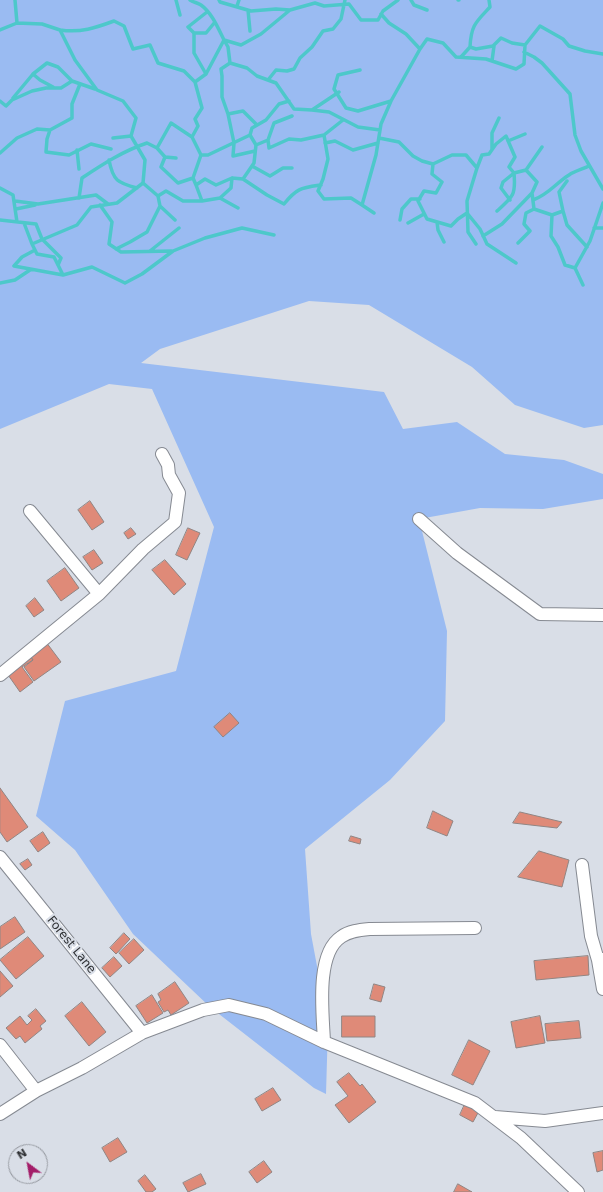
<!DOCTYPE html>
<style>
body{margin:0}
#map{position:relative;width:603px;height:1192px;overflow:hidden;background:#d9dee7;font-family:"DejaVu Sans",sans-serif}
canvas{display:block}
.north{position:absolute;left:8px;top:1144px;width:40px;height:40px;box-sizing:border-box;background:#d9dee7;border:1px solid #94989f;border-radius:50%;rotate:328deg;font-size:11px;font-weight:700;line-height:16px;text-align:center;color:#2d2f32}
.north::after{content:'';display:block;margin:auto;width:14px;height:18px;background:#a31d69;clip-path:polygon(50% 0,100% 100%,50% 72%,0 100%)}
</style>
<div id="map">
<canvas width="603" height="1192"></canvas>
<div class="north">N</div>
</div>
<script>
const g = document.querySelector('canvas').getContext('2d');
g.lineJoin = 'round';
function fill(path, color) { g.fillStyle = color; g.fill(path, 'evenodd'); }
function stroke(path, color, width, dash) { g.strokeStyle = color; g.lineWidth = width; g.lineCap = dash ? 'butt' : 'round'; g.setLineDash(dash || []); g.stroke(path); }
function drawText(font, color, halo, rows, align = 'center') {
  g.font = font + ' "DejaVu Sans",sans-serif'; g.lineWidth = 4; g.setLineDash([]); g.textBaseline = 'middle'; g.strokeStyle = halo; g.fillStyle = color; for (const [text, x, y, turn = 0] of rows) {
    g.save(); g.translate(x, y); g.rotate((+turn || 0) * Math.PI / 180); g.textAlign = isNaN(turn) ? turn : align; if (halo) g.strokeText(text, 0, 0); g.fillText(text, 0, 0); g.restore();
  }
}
const green = new Path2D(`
 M0,0H603V425L584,428L515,405L472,367L369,305L309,301L160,349L141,363L384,392L403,429L457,422L505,454L564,460L603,474V499L543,509L480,508L419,519L447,631L445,721L390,780L305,849L311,934L328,1025L326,1094L314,1088L210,1007L133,934L75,850L36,816L65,701L176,671L214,527L152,389L109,384L0,429Z`);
const stream = new Path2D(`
 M15,0L17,23
 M176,0L180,15
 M190,0C193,2 198,3 201,5C212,13 218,28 224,40L241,45L261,34L290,10
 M219,0L220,2L251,11L276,9L290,10L315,3L324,6L349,4L361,20H378L383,11L398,0
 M411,0L414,5L427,10
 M458,0H459
 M237,6L239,0
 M248,10L250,31
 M0,30L17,23L42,24L60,30L75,60L97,90L123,101L136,118L131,136L145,160L143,183
 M60,30C81,33 95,28 114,21L124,26L133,49L150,45L158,63L184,71L195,82
 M194,33H206L215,22
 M470,47L476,49L493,46L501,38L512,43L525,45L540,26L563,39L569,46L585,51L603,54
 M420,49L427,39L443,43L456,57L486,59L516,69L524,64L525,45
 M524,52L534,57L542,63L570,94L575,135L581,151L603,189
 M461,57L470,47C471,25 476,22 490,7L489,0
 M492,61L494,46
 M230,63L221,69L222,76V97L228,114L243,111L257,125
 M360,70L338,75L334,89L346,108L358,111L391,101
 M33,74L40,80L53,87
 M206,74L194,53V33L188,27L207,12
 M268,80L276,70L287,71L294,69L300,58L312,47L323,31L333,29L341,19L345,0
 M13,98L33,74L47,63L58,67L72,81
 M0,101L6,106L12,100L32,91L46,88H61L72,81L95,89
 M312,110L329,112L358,127L380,130
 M228,114L234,143L233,156L255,151
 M50,130L47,139L46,152L69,155L91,144L111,149
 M250,135L252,128L266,120L279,104L289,101
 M324,135L343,120
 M192,137L198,126L195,119L202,108L195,82L206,74L224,40L228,47L230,63L247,68L257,76L276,83L294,109L312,110L339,92
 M113,138L131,136
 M379,138L399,142L413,156L422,161L433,164L452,155H466L477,168
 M268,140L269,148L289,139L301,140L324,135L328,159L323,179L318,191L324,199L351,198L362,205
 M508,141L525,134
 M325,143L335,141L353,150L378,143
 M256,145L254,163L243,179L267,195L284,204C297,188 301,188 321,185
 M157,148L165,157L176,158
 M492,149V133L499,118
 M77,150L79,169
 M0,153L17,138L37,129L50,130L72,118V104L80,84
 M165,157L161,167L178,183L193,178L201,155
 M109,160C113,181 118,183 137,188
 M433,164L432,174L442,182L436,193L424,191L418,201L427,219L451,226L458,219L467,213L480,229L487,244L516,263
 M252,166L270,176L283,168H292
 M526,170L542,147
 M193,178L196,185L205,179L216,185L232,178
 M196,185L202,201
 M0,188L13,195L17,222
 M158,196L166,191L183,201H202L220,198L238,208
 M79,198L82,178C103,164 123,151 147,143L157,148L171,123L192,137L201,155H208L250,135L256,145L268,140L274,123L292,116
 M220,198L231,188L232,178L243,179
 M510,200L501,188L503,182L514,173
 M533,200C548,195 556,183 569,175C575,171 583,169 589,166
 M15,201L38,204L96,195L108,204
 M100,205L112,222L109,244L121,252L172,251
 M16,209L35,205
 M497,211C513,197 516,195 514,173
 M563,211L559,192L567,181
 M374,213L362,205L376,155L381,124L391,101L420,49L406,34L389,23L381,14
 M552,215L563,211L567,225L587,247
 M0,220L36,224L42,239L61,258L58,265
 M400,220L402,209L411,199H420
 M437,222L438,230L444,242
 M24,223L32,244L77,225L91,207L117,203L143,183L158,196L160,206L175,220
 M408,223L424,214
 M594,228H603
 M483,236L502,224L532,193
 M518,243L530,231L524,224L526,213L534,209
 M32,244L37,254L54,257L63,275
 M476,244L468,232L467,201L477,168L482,155L489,154L496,144L506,136L515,157L509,167L514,173L526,170L537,182L532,193L534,209L552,215L551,236L558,247L565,265L575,268L583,285
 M116,249L130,242L147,232L160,206
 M35,250L22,257L14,266L63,275L92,267L125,283L142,274L173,251L205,238L242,228L274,235
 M150,251L179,228
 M575,268L590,241L603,203
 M0,283L15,280L30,270`);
const building = new Path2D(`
 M90,501L104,522L92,530L78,510Z
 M131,528L136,534L128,539L124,533Z
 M188,528L200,533L187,560L176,555Z
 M94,550L103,563L92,570L83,557Z
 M165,560L186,584L174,595L152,570Z
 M65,568L79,588L61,601L47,581Z
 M35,598L44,610L34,617L26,606Z
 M46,642L61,662L34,681L24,667L33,660L29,654Z
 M29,655L33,660L22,667L33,682L20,692L6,672Z
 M230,713L239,723L223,737L214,727Z
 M0,788L28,827L7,842L0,832Z
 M433,811L453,821L447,836L427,828Z
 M520,812L562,822L557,828L513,823Z
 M43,832L50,843L38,852L30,841Z
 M351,836L361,839L360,844L349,841Z
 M539,851L569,860L562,887L518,877Z
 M28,859L32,865L25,870L20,864Z
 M15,917L25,932L0,949V927Z
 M124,933L130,939L116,954L110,948Z
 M28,937L44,956L16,979L0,960Z
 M134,939L144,950L129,964L119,953Z
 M588,956L589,975L536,980L534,961Z
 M114,957L122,966L110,977L102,968Z
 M0,971L13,986L0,997Z
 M175,982L189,1003L171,1015L168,1010L164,1012L158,1002L161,1000L158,994Z
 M374,984L385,987L381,1002L370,999Z
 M152,995L163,1013L147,1023L136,1006Z
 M82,1002L106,1032L89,1046L65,1016Z
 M36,1009L46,1021L40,1026L42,1029L25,1043L20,1036L16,1039L6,1028L20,1016L27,1025L32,1020L28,1016Z
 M342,1016H375V1037H342Z
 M540,1016L545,1043L516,1048L511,1022Z
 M579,1021L581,1038L547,1041L545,1024Z
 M469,1040L490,1051L473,1085L452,1075Z
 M349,1073L360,1086L362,1084L376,1102L349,1123L335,1105L348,1096L337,1082Z
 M273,1088L281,1100L262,1111L255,1099Z
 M465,1104L479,1111L473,1122L460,1115Z
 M118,1138L127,1152L110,1162L102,1148Z
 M603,1151V1170L597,1172L593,1153Z
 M264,1161L272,1172L257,1183L249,1172Z
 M201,1174L206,1184L188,1192L183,1183Z
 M145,1175L156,1189L152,1192H146L138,1181Z
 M458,1184L472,1192H454Z`);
const street = new Path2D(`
 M30,511L99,594
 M419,519L457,553L540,614L603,615
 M0,675L99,594L143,549L175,522L179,493L169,475L168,465L162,454
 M0,857L142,1033
 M582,865L591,936L598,960
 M603,959L598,960L603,989
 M324,1042C323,1015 315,954 341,937C349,931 360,930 370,929L475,928
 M0,1045L36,1091
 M0,1114L36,1091L82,1068L142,1033L203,1010L229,1005L266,1014L324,1042L475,1103L521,1138L578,1192
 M495,1117L545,1121L603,1113`);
const streetNames = [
 ["Forest Lane",71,945,51]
];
fill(green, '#9abbf2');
stroke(stream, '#4dc8ca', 3.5);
fill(building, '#df8a78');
stroke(building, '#908583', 1);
stroke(street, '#868a92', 14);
stroke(street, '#fff', 12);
drawText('12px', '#2d2f32', '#d9dee7', streetNames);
</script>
